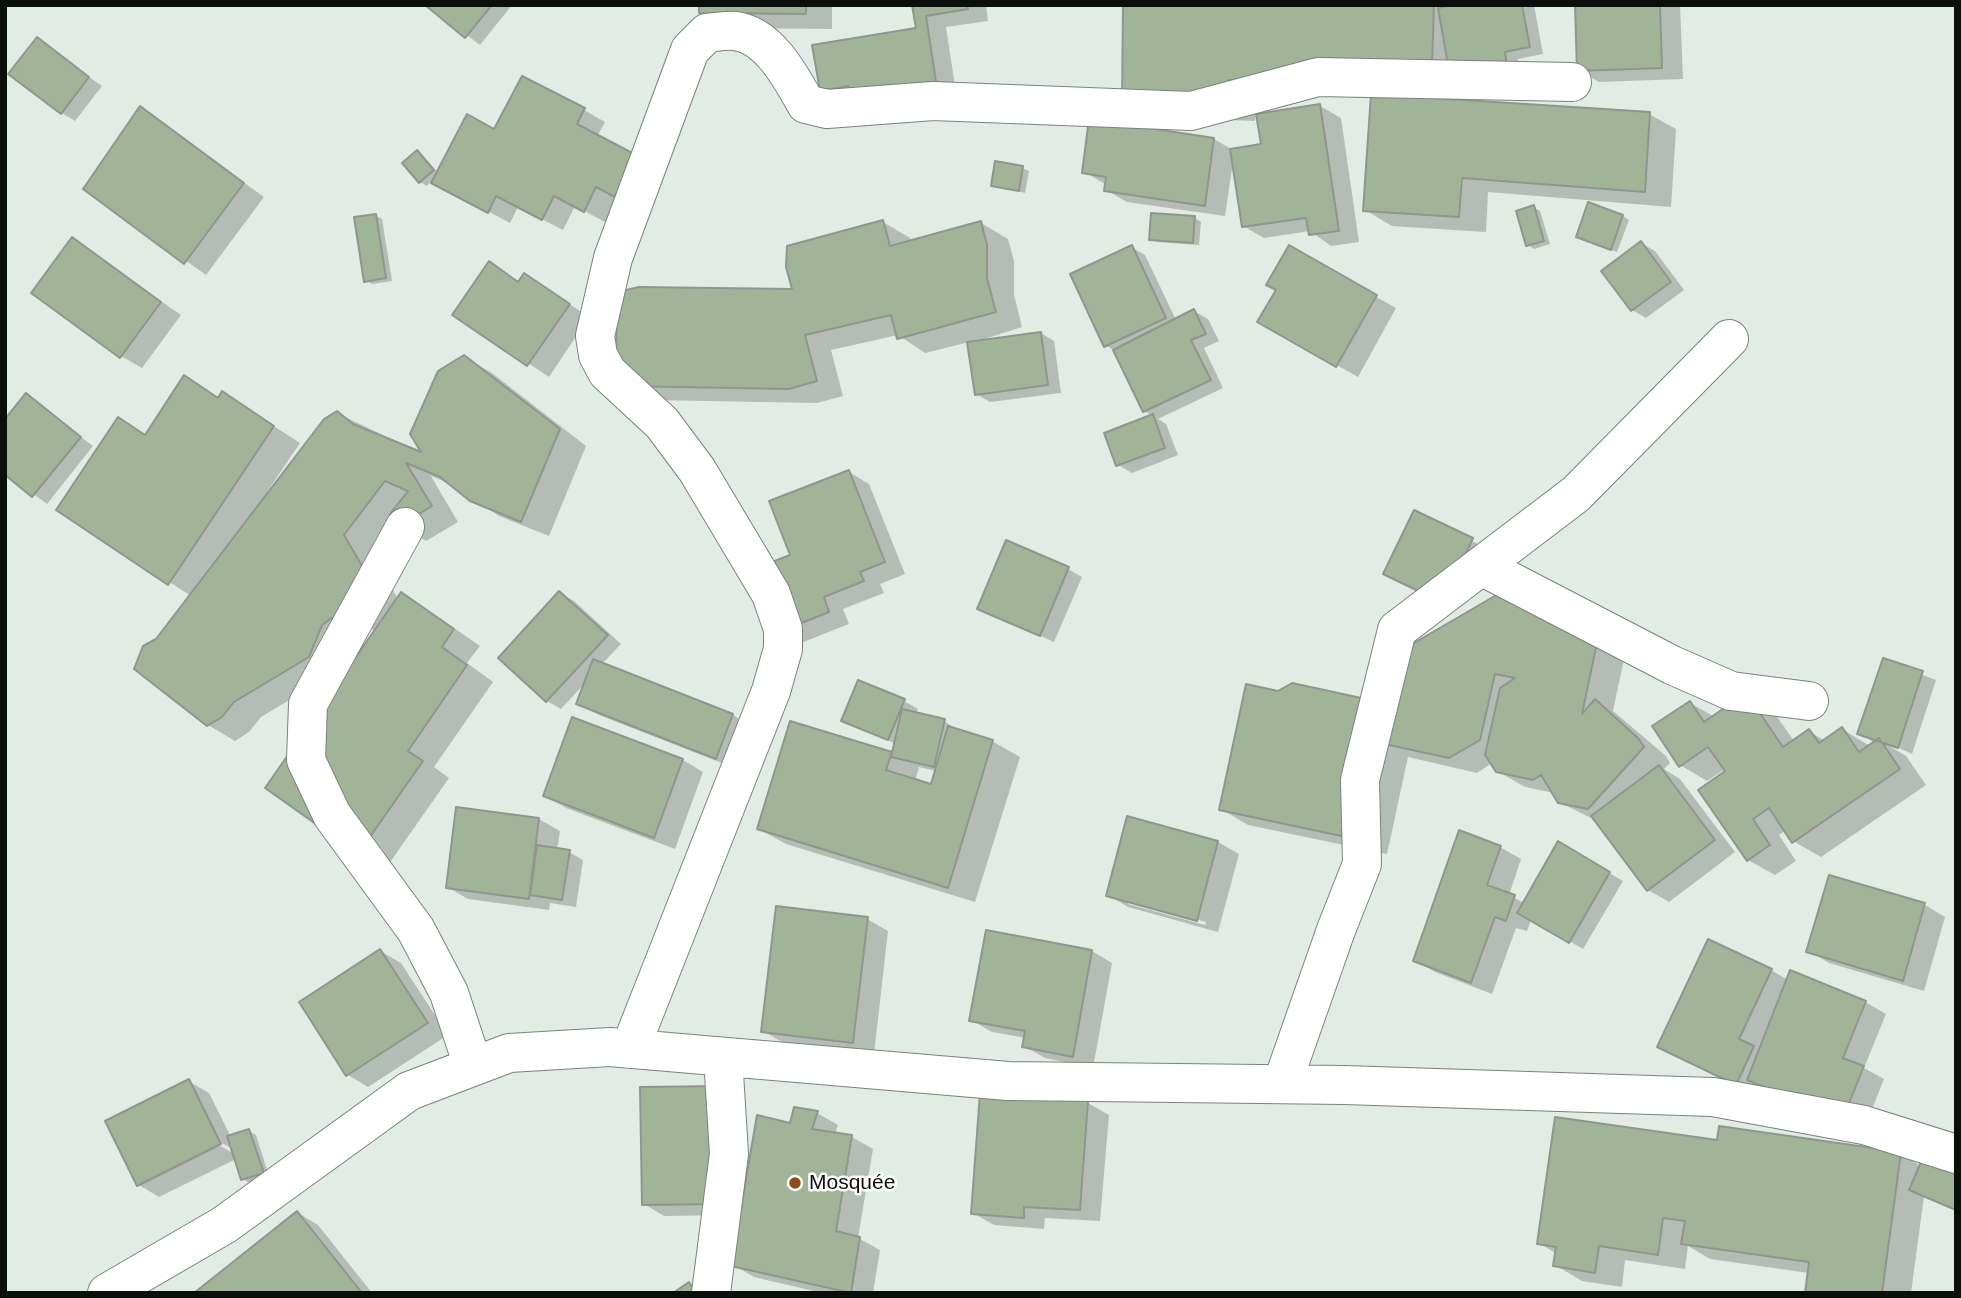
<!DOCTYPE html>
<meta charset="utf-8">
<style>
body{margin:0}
#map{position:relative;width:1961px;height:1298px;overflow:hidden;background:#e1ece4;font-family:Arial,sans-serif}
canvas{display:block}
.frame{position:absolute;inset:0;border:7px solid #0b0f0c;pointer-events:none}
</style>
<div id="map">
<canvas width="1961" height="1298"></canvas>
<div class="frame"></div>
</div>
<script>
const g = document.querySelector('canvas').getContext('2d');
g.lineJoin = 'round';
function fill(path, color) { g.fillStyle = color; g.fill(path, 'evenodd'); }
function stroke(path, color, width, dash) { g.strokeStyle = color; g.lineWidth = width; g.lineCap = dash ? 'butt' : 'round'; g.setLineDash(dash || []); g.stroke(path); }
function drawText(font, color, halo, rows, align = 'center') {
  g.font = font + ' Arial,sans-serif'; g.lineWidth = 5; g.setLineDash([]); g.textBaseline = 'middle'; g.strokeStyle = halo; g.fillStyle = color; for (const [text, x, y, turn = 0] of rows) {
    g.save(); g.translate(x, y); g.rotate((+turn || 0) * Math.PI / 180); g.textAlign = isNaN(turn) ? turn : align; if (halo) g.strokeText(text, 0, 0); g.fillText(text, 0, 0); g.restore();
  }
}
const shadow = new Path2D(`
 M427,5H512L480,45Z
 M701,5H832V29L728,28L701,12Z
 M914,5H986L988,21L946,27L958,106L821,90L918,30Z
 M1126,5H1534L1543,54L1518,59L1520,73L1324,79V97L1256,94L1255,121L1151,117Z
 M1577,5H1680L1683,79L1599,82L1579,70Z
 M37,40L102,86L75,121L62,113Z
 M1320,106L1341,118L1359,242L1331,246L1310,231L1264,238L1243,226L1233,162L1225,216L1127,202L1106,190L1107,185L1084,172L1091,121L1214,139L1233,150L1263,146Z
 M140,108L264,197L206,275L85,188Z
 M584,110L605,122L597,137L617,198L605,222L575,206L563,230L518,207L510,223L431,181L427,186L420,182L417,153L439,173L495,131Z
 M1649,114L1676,129L1671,207L1488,192L1486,232L1392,226L1365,210Z
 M1022,168L1029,171L1025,193L993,185Z
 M1533,207L1540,211L1550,244L1534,249L1528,245Z
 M376,216L382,219L392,281L372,284L365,280Z
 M1623,216L1629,220L1617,252L1578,237Z
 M1195,218L1201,222L1199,245L1157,242L1150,239Z
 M883,222L910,238L911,242L981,223L1008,239L1014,261V295L1022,327L975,342L1041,333L1054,341L1061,393L990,402L976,394L969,342L925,353L898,335L831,350L843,396L817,403L651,400L624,385L794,291Z
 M72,239L181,315L142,368L121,356Z
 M1641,243L1655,251L1684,290L1646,318L1632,310L1604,271Z
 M1131,247L1145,255L1176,320L1194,311L1208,319L1219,341L1204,348L1223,388L1158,419L1166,424L1178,455L1132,473L1118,465L1153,416L1144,411L1115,351L1105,345Z
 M1289,248L1396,308L1358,377L1260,322L1278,290Z
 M490,263L520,282L525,275L589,317L549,377L455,314Z
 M464,357L492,373L586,446L549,536L499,516L453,485L431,476L458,522L426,541L399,526L370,551L398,599L401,595L428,610L480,646L467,663L493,682L434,767L449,778L386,868L359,852L376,631L369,628L336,672L261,717L249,732L235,741L208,725L157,640L191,596L59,510L119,419L147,435L185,378L219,398L223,393L300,443L267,492L270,493L337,413L426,456Z
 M27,396L93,446L47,504L5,473Z
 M849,472L869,484L905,574L880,584L884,593L843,609L849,624L791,647Z
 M1414,512L1486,548L1457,609L1399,581Z
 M1068,569L1082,577L1054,642L979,608Z
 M560,593L574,601L621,644L602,664L733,715L753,727L737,769L599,715L578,703L586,682L561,709L547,701L500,658Z
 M1629,636L1613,711L1666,756L1670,763L1664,769L1680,779L1735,852L1669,902L1648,890L1595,820L1559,802L1554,793L1525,787L1497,771L1492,763L1477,773L1408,757L1387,854L1248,825L1221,809L1279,693L1374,702L1403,651Z
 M1884,660L1936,680L1912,754L1887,742L1886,744L1906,756L1926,785L1821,857L1793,841L1786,830L1779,835L1796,861L1775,875L1748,860L1725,769L1707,781L1680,765L1690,703L1715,717L1773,711L1794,741L1809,731L1825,741L1842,729L1870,746L1875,743L1859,733Z
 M904,701L918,709L916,714L944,721L958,730L992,741L1020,757L975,902L786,844L759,829L893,755L896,744L843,720ZM919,767L936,771L932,786L915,781Z
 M573,719L683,760L703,772L675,849L566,808L545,796Z
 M539,819L560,831L557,850L569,852L583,860L576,907L550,903L549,910L468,899L447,887Z
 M1128,819L1218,842L1239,854L1218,932L1128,907L1108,895ZM1128,900L1206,922L1205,925L1128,904Z
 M1559,844L1623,881L1583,949L1531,919L1527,931L1516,928L1492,994L1435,972L1415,960L1500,847L1521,859L1509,895L1524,903Z
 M1830,877L1925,905L1945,917L1924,991L1829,963L1809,951Z
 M867,919L888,931L874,1054L784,1043L763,1031Z
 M380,951L401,963L448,1035L368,1087L348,1075Z
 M1092,951L1112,963L1093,1068L1045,1058L1024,1046L1026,1038L992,1032L971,1020Z
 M1771,970L1788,980L1865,1002L1886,1014L1864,1068L1884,1079L1864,1129L1762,1086L1758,1095L1659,1046Z
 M188,1081L209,1093L231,1137L249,1131L256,1135L269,1176L249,1183L243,1179L236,1159L159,1197L139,1185ZM214,1139L233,1149V1153L213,1142Z
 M1088,1103L1109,1115L1100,1221L1045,1218L1044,1229L994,1225L973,1213Z
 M796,1109L817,1113L838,1125L835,1134L852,1137L873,1149L858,1238L880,1250L873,1293H822L754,1277L733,1265L741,1215L664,1216L644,1204L745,1191L791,1125Z
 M1719,1142L1901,1154L1921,1166L1956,1163V1211L1924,1196L1911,1293H1806L1809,1273L1710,1259L1688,1246L1685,1269L1625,1260L1622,1287L1582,1281L1555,1265L1557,1254L1539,1243Z
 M298,1213L318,1225L372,1293H197Z`);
const building = new Path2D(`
 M425,5H492L465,38Z
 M699,5H806V14L699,13Z
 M912,5H967L968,9L926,16L938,95L851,109L848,86L820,91L812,45L916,28Z
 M1123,5H1434L1432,66L1297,82L1229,80L1228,107L1122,102Z
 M1453,5H1522L1530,47L1505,52L1507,66L1450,76L1438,8Z
 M1575,5H1660L1662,68L1577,71Z
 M37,37L89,77L61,114L8,74Z
 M522,76L585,108L577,124L638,156L617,198L596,187L584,212L554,196L542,220L496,196L488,213L431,183L467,114L494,129Z
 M1371,94L1650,112L1645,192L1462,178L1459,217L1363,211Z
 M1320,104L1339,231L1309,235L1306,218L1242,227L1230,149L1261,144L1256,114Z
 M140,106L244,183L184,264L83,189Z
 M1089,119L1214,138L1205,206L1104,191L1106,177L1082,173Z
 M417,150L434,170L419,183L402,163Z
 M995,161L1023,166L1019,191L991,186Z
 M1588,202L1623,215L1611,250L1576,237Z
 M1534,205L1544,241L1526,246L1516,211Z
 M1151,213L1195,216L1193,243L1149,240Z
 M376,214L386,278L364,282L354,217Z
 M883,220L890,246L981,221L987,245V278L996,312L897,339L891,315L805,335L817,381L789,389L622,386L616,361L617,292L639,287L792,289L786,267L787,246Z
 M72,237L161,302L120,358L31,293Z
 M1641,241L1671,282L1631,311L1601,271Z
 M1132,245L1166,318L1104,347L1070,274Z
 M1289,245L1377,295L1336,367L1257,322L1276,290L1266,285Z
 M489,261L518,282L524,273L570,304L527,366L452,315Z
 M1194,309L1206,334L1191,340L1211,380L1143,412L1113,350Z
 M1041,332L1048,385L975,395L967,342Z
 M464,355L560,429L521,522L470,501L440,477L406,463L432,506L398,527L390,514L408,491L385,481L344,535L375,588L322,625L309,657L234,702L222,717L207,726L134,669L143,646L156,639L324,419L337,411L353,424L421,452L410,434L438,371Z
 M184,375L218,398L222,391L274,426L168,585L56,510L118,417L145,435Z
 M26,393L81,437L32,497L5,475V419Z
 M1153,414L1165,448L1116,466L1104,433Z
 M849,470L885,562L860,572L864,581L824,597L829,612L769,636L744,573L790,555L769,501Z
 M1414,510L1473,538L1443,603L1383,574Z
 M1006,540L1069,567L1040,636L977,609Z
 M1505,590L1602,619L1582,714L1595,699L1638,738L1644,747L1588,809L1558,803L1541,775L1533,780L1496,772L1485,755L1500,688L1515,678L1495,674L1480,740L1449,758L1380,743L1360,840L1219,810L1246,684L1278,691L1292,683L1375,701L1402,650Z
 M559,591L608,635L546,702L498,658Z
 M401,592L454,629L442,647L467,665L408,751L423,761L358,854L265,788Z
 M1883,658L1923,671L1898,748L1857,734Z
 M593,659L733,714L716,759L576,704Z
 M858,680L905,699L888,740L841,721Z
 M1746,693L1783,747L1809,729L1819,743L1842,727L1859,752L1879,738L1900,769L1792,843L1769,808L1753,819L1770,845L1747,861L1698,790L1725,771L1708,747L1679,767L1652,726L1690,701L1704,722Z
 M902,709L945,719L934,767L891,757Z
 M572,717L683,759L654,838L543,796Z
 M790,721L892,752L886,770L931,784L948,726L993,740L948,888L757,829Z
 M1659,765L1715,840L1647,891L1591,816Z
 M456,807L539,818L529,899L446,888Z
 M1127,816L1218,841L1197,921L1106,896Z
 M1459,830L1501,846L1487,885L1515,895L1506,921L1495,917L1471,983L1413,961Z
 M1558,841L1610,872L1569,943L1517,913Z
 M537,845L570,850L562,900L530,895Z
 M1829,875L1925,903L1903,981L1806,952Z
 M776,906L868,917L853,1043L761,1032Z
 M986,930L1092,950L1073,1057L1022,1047L1025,1031L969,1021Z
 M1708,939L1772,969L1739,1039L1754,1046L1736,1085L1657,1047Z
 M380,949L428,1023L346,1076L299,1002Z
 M1790,970L1866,1001L1843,1058L1864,1066L1843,1118L1747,1080Z
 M189,1079L221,1144L137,1186L105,1121Z
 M722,1086L723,1204L642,1205L640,1087Z
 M980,1093L1088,1101L1080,1210L1024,1207V1218L971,1214Z
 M794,1107L818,1111L812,1129L852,1135L836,1231L860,1237L851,1293L731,1266L757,1115L790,1123Z
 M1555,1117L1717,1140L1719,1126L1901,1152L1882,1293H1805L1809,1262L1681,1244L1685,1221L1663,1218L1658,1255L1599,1246L1595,1273L1553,1266L1556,1247L1537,1244Z
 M249,1129L264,1173L241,1180L227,1136Z
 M1927,1148L1956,1161V1210L1909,1190Z
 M297,1211L362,1293H194Z
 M689,1282L696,1293H673Z`);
const minor = new Path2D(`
 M405,527L308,704L306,760L332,815L416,930L449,993L473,1066
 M1481,566L1672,665L1731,691L1809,701
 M630,1049L771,691L783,649V629L771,594L697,470L662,423L607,372L598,355L595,336L613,258L690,50L707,33C716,32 726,30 735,31C769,35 791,77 806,104L827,109L933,101L1191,111L1318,77L1572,82
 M1282,1084L1336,930L1362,864L1360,780L1397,630L1576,494L1729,339
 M107,1293L224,1225L409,1091L509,1053L610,1047L1008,1081L1344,1085L1713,1097L1864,1125L1956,1154
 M711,1293L729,1154L723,1057`);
const markers = [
 [795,1183,7,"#8f4c1c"]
];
const poiNames = [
 ["Mosquée",809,1183]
];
fill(shadow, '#0003');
fill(building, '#a1b498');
stroke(building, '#90968d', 2);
stroke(minor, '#79837d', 40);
stroke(minor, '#fff', 38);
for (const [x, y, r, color] of markers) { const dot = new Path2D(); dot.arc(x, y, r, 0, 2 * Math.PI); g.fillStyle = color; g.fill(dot); stroke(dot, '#fff', 2.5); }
drawText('21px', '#0b0f0c', '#fff', poiNames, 'left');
</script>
